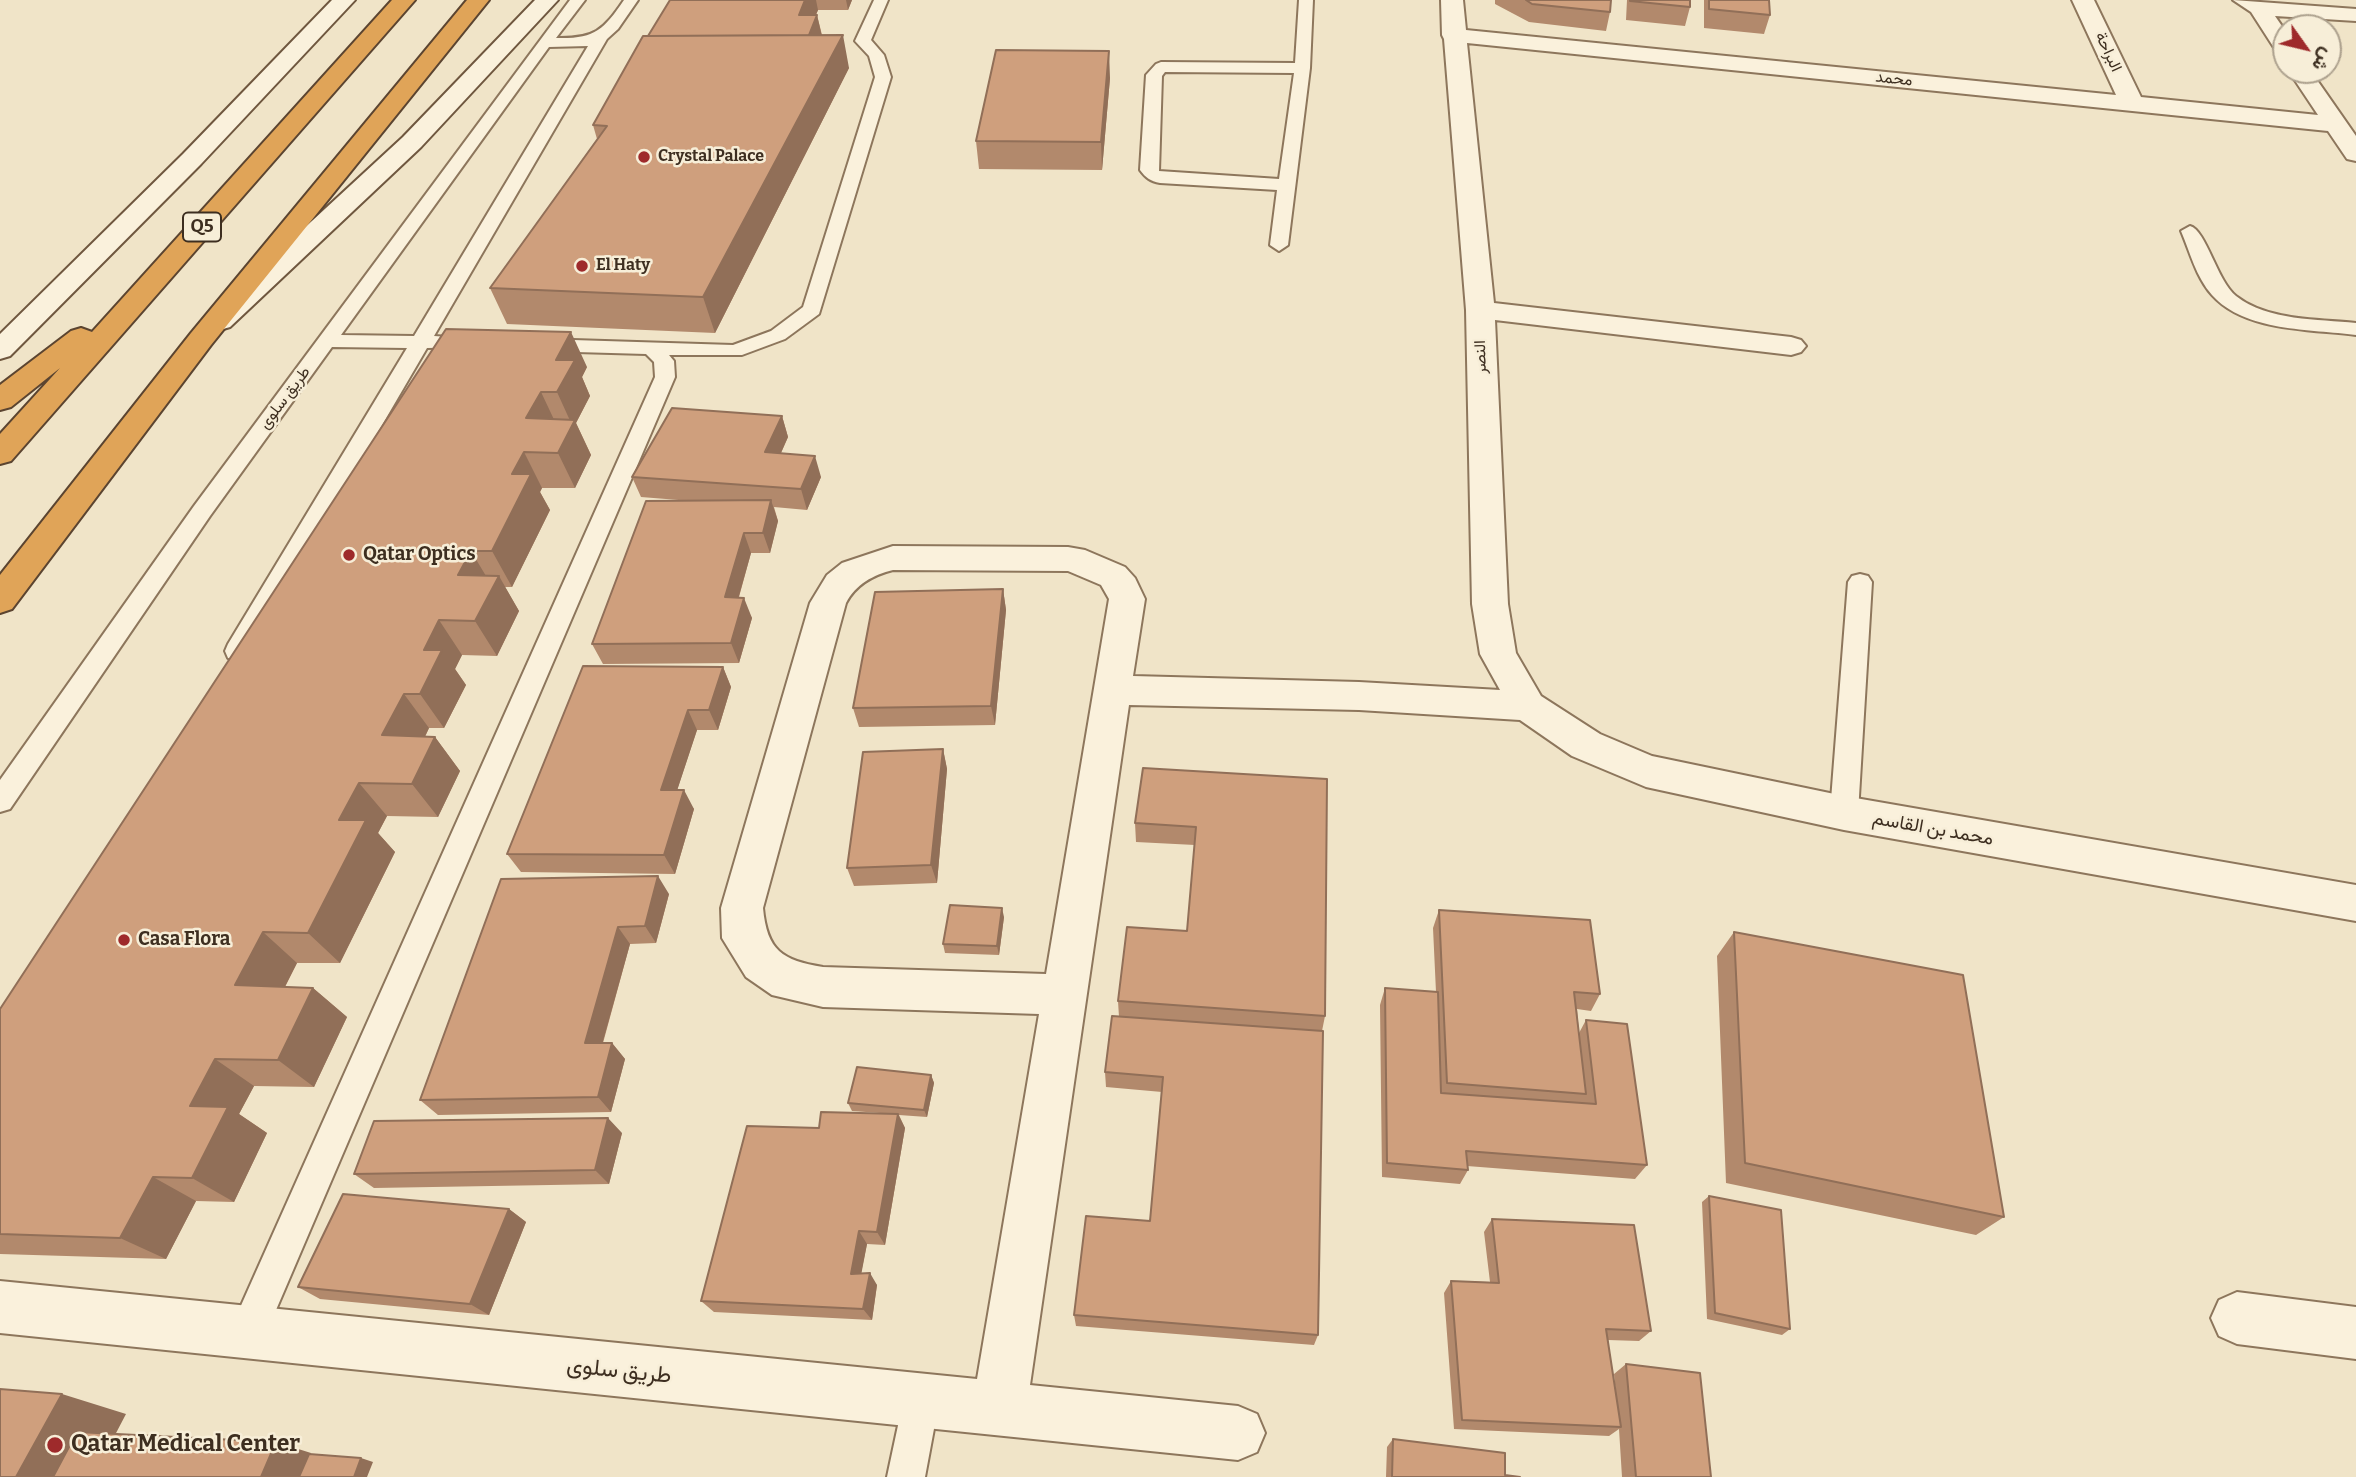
<!DOCTYPE html>
<meta charset="utf-8">
<style>
body{margin:0}
#map{position:relative;width:2356px;height:1477px;overflow:hidden;background:#f0e4c8;font-family:Bitter,Vazirmatn,serif}
canvas{display:block}
.north{position:absolute;left:2272px;top:14px;width:70px;height:70px;box-sizing:border-box;background:#f7eed8;border:2px solid #ada18e;border-radius:50%;rotate:124deg;font-size:19px;font-weight:700;line-height:28px;text-align:center;color:#3d2e20}
.north::after{content:'';display:block;margin:auto;width:24px;height:32px;background:#9e2a2b;clip-path:polygon(50% 0,100% 100%,50% 72%,0 100%)}
</style>
<div id="map">
<canvas width="2356" height="1477"></canvas>
<div class="north">ش</div>
</div>
<script>
const g = document.querySelector('canvas').getContext('2d');
g.lineJoin = 'round';
function stroke(path, color, width, dash) { g.strokeStyle = color; g.lineWidth = width; g.lineCap = dash ? 'butt' : 'round'; g.setLineDash(dash || []); g.stroke(path); }
function fill(path, color) { g.fillStyle = color; g.fill(path, 'evenodd'); }
function drawText(font, color, halo, rows, align = 'center') {
  g.font = font + ' Bitter,Vazirmatn,serif'; g.lineWidth = 5; g.setLineDash([]); g.textBaseline = 'middle'; g.strokeStyle = halo; g.fillStyle = color; for (const [text, x, y, turn = 0] of rows) {
    g.save(); g.translate(x, y); g.rotate((+turn || 0) * Math.PI / 180); g.textAlign = isNaN(turn) ? turn : align; if (halo) g.strokeText(text, 0, 0); g.fillText(text, 0, 0); g.restore();
  }
}
const lane = new Path2D(`
 M570,0H585L556,38C594,39 603,31 624,0H638L618,29L607,39L434,336L481,339L484,343L481,347L427,348L246,658L237,660L228,658L225,651L228,644L407,348L332,347L210,516L10,809L0,812V780L194,506ZM588,46L414,336L341,335L549,47Z
 M874,0H888L871,40L884,55L891,77L819,314L785,339L742,355H669L674,361L675,377L261,1345L248,1350L235,1345L230,1332L235,1319L655,377L654,362L646,354L541,351L534,349L531,345L534,341L541,339L733,345L771,331L803,307L875,77L869,56L855,41Z
 M1299,0H1313L1310,68L1288,245L1279,251L1270,245L1277,190L1160,183C1150,181 1146,178 1140,170L1146,75L1156,64L1161,62L1295,63ZM1165,72L1294,73L1279,179L1159,171L1162,76Z
 M2190,226C2206,230 2217,281 2236,296C2268,321 2318,319 2356,323V335C2311,329 2245,332 2212,295C2196,277 2190,252 2181,231Z
 M1860,574L1868,576L1872,582L1858,813L1854,821L1844,824L1834,821L1830,813L1848,582L1852,576Z
 M921,1384L934,1389L939,1402L925,1477H887L903,1402L908,1389Z`);
const street = new Path2D(`
 M1441,0H1463L1466,30L2116,95L2072,0H2094L2141,97L2318,115L2288,70H2310L2356,136V161L2347,159L2328,131L1467,43L1494,303L1791,337L1801,340L1806,346L1801,352L1791,355L1495,320L1508,604L1516,653L1541,696L1600,734L1652,756L1844,796L2356,885V921L1844,830L1646,787L1572,756L1520,720L1359,710L1129,705L1030,1385L1238,1406L1257,1414L1265,1433L1257,1452L1238,1460L0,1333V1281L977,1379L1039,1014L823,1007L772,995L746,977L722,938L721,908L810,603L827,575L842,563L893,546L1068,547L1085,550L1125,567L1135,578L1145,599L1133,676L1359,682L1500,690L1480,654L1472,604L1466,310L1444,39L1442,35ZM893,570L1068,571L1101,585L1109,599L1046,974L823,967C782,960 767,951 763,908L846,603C856,584 873,575 893,570Z
 M2233,0L2356,9V21L2275,16L2286,32V56L2278,54L2251,12Z
 M2237,1292L2356,1307V1359L2237,1344L2219,1336L2211,1318L2219,1300Z`);
const secondary = new Path2D(`
 M332,0H355L201,164L10,356L0,359V334L183,154Z
 M535,0H558L421,147L230,327L220,330L210,327L206,321L210,315L403,137Z`);
const highway = new Path2D(`
 M392,0H415L11,461L0,464V434L60,368L11,407L0,410V385L71,331L81,328L92,332Z
 M467,0H489L211,345L12,609L0,613V575L191,333Z`);
const wall = new Path2D(`
 M670,0H852L848,10H818L816,15H817L822,35L849,68L715,333L507,324L490,288L597,139L593,125Z
 M1495,0H1611L1610,12L1606,31L1529,22L1495,4Z
 M1627,0H1690V7L1685,26L1626,20Z
 M1704,0H1769L1770,15L1764,34L1704,28Z
 M1110,78L1102,170L979,169L976,141Z
 M446,329L587,367L582,377L590,396L576,423L591,455L575,488H542L540,492L550,510L512,587H505L519,611L497,656L462,655L455,669L466,685L444,728H429L425,737H435L460,771L438,817L387,816L378,833L395,852L340,963H297L285,987L313,988L347,1017L314,1087L254,1086L239,1114L267,1133L234,1202L196,1201L166,1259L0,1254V1009Z
 M782,416L788,437L781,453L821,477L807,510L774,507L778,521L770,553H751L739,597L752,618L739,663L603,664L592,644L691,501L641,497L632,477Z
 M1003,589L1006,610L995,725L859,727L853,708Z
 M723,667L731,687L718,730H697L677,790L694,809L675,874L521,872L507,854Z
 M943,749L947,769L937,883L854,886L847,868Z
 M1327,779L1325,1016L1322,1031L1318,1335L1314,1345L1076,1326L1074,1315L1150,1221L1162,1092L1106,1087L1105,1072L1119,1017L1118,1001L1187,931L1195,845L1136,842L1135,823Z
 M501,879L669,894L656,943L630,944L603,1043H612L625,1059L611,1112L438,1115L420,1100Z
 M1439,910L1600,994L1591,1011L1577,1009L1579,1033L1586,1020L1647,1165L1635,1179L1467,1166L1468,1170L1460,1184L1382,1177L1380,1005L1385,988L1436,992L1433,928Z
 M1004,917L999,955L945,953L943,944Z
 M1734,932L2004,1217L1976,1235L1726,1183L1717,956Z
 M931,1075L934,1083L927,1117L899,1115L905,1128L885,1245L867,1244L861,1273L877,1285L872,1320L714,1312L701,1301L819,1128L880,1113L852,1111L848,1103Z
 M622,1133L609,1184L374,1188L354,1174Z
 M1709,1196L1790,1329L1782,1335L1707,1319L1702,1202Z
 M509,1209L526,1222L489,1315L320,1299L298,1287Z
 M1492,1219L1651,1331L1639,1341L1608,1340L1616,1395L1614,1374L1626,1364L1711,1477H1622L1619,1429L1609,1436L1454,1429L1444,1293L1451,1281L1490,1282L1484,1232Z
 M1393,1439L1505,1475L1520,1477H1386L1387,1447Z`);
const shadedWall = new Path2D(`
 M805,0H816L818,10L804,41L799,15Z
 M846,0H852L848,10Z
 M817,15L823,41L806,43Z
 M843,35L849,68L715,333L703,297Z
 M1109,51L1110,78L1102,170L1101,142Z
 M571,332L587,367L582,377L590,396L576,423L591,455L575,488L558,453L572,425L557,392L556,360Z
 M541,392L558,428L526,418Z
 M782,416L788,437L772,473L765,452Z
 M524,452L542,488L540,492L550,510L512,587L492,551L512,474Z
 M815,456L821,477L807,510L801,489Z
 M771,500L778,521L770,553L763,533Z
 M744,533L751,553L733,617L725,597Z
 M471,551L492,586L458,575Z
 M499,576L519,611L497,656L475,621Z
 M1003,589L1006,610L995,725L991,706Z
 M744,598L752,618L739,663L731,643Z
 M439,620L462,655L455,669L466,685L444,728L420,694L424,650Z
 M723,667L731,687L718,730L709,710Z
 M404,694L429,728L409,769L382,735Z
 M688,710L697,730L671,809L661,790Z
 M435,737L460,771L438,817L412,784Z
 M943,749L947,769L937,883L931,865Z
 M359,783L387,816L378,833L395,852L340,963L308,933L339,820Z
 M684,790L694,809L675,874L664,855Z
 M658,876L669,894L656,943L645,926Z
 M1002,908L1004,917L999,955L997,946Z
 M618,927L630,944L598,1059L585,1043Z
 M263,932L297,963L271,1014L235,985Z
 M313,988L347,1017L314,1087L278,1060Z
 M612,1043L625,1059L611,1112L598,1097Z
 M215,1059L254,1086L239,1114L267,1133L234,1202L192,1178L190,1106Z
 M931,1075L934,1083L927,1117L924,1110Z
 M898,1114L905,1128L885,1245L877,1232Z
 M608,1118L622,1133L609,1184L595,1170Z
 M153,1177L196,1201L166,1259L120,1238Z
 M509,1209L526,1222L489,1315L470,1304Z
 M859,1231L867,1244L859,1286L851,1274Z
 M870,1273L877,1285L872,1320L863,1309Z
 M62,1394L126,1414L93,1477H16Z
 M276,1442L311,1453L301,1477H261Z
 M361,1458L373,1462L367,1477H354Z`);
const building = new Path2D(`
 M670,0H805L799,15H817L809,35L648,36Z
 M1526,0H1611L1610,12L1532,4Z
 M1630,0H1690V7L1630,1Z
 M1709,0H1769L1770,15L1709,9Z
 M843,35L703,297L490,288L607,126L593,125L643,36Z
 M996,50L1109,51L1101,142L976,141Z
 M446,329L571,332L556,360H575L557,392H541L526,418L575,420L558,453L524,452L512,474H531L492,551H471L458,575L499,576L475,621L439,620L424,650H442L420,694H404L382,735L435,737L412,784L359,783L339,820H366L308,933L263,932L235,985L313,988L278,1060L215,1059L190,1106L228,1107L192,1178L153,1177L120,1238L0,1234V1009Z
 M672,408L782,416L765,452L815,456L801,489L632,477Z
 M771,500L763,533H744L725,597L744,598L731,643L592,644L646,501Z
 M1003,589L991,706L853,708L875,592Z
 M583,666L723,667L709,710H688L661,790H684L664,855L507,854Z
 M943,749L931,865L847,868L863,752Z
 M1143,768L1327,779L1325,1016L1118,1001L1127,927L1187,931L1196,827L1135,823Z
 M658,876L645,926L618,927L585,1043H612L598,1097L420,1100L501,879Z
 M950,905L1002,908L997,946L943,944Z
 M1439,910L1590,920L1600,994L1574,992L1586,1094L1447,1083Z
 M1734,932L1963,975L2004,1217L1745,1163Z
 M1385,988L1438,992L1441,1093L1596,1104L1586,1020L1627,1024L1647,1165L1466,1151L1468,1170L1387,1163Z
 M1112,1016L1323,1031L1318,1335L1074,1315L1086,1216L1150,1221L1163,1077L1105,1072Z
 M857,1067L931,1075L924,1110L848,1103Z
 M821,1112L898,1114L877,1232L859,1231L851,1274L870,1273L863,1309L701,1301L747,1126L819,1128Z
 M608,1118L595,1170L354,1174L374,1121Z
 M343,1194L509,1209L470,1304L298,1287Z
 M1709,1196L1781,1210L1790,1329L1715,1313Z
 M1492,1219L1634,1225L1651,1331L1606,1329L1621,1427L1462,1420L1451,1281L1499,1283Z
 M1626,1364L1700,1373L1711,1477H1636Z
 M0,1389L62,1394L16,1477H0Z
 M77,1432L276,1442L261,1477H53Z
 M1393,1439L1505,1453V1475L1520,1477H1392Z
 M309,1454L361,1458L354,1477H299Z`);
const markers = [
 [644,157,7,"#9e2a2b"],
 [582,266,7,"#9e2a2b"],
 [349,555,7,"#9e2a2b"],
 [124,940,7,"#9e2a2b"],
 [55,1445,9,"#9e2a2b"]
];
const farStreetnames = [
 ["البراحة",2108,52,65],
 ["محمد",1894,79,6],
 ["النصر",1481,357,-92],
 ["طريق سلوى",285,398,-53]
];
const farPoinames = [
 ["Crystal Palace",658,157],
 ["El Haty",596,266]
];
const shields = [
 [202,227,38]
];
const shieldNames = [
 ["Q5",202,227]
];
const poiNames = [
 ["Qatar Optics",363,555],
 ["Casa Flora",138,940]
];
const streetNames = [
 ["محمد بن القاسم",1933,829,10]
];
const nearStreetnames = [
 ["طريق سلوى",619,1371,6]
];
const nearPoinames = [
 ["Qatar Medical Center",71,1445]
];
stroke(lane, '#8d765c', 4);
stroke(street, '#8d765c', 4);
stroke(secondary, '#6f573f', 4);
stroke(highway, '#5b4430', 4);
fill(lane, '#faf1dc');
fill(street, '#faf1dc');
fill(secondary, '#faf1dc');
fill(highway, '#e0a458');
fill(wall, '#b2896c');
fill(shadedWall, '#916f58');
fill(building, '#cf9f7d');
stroke(building, '#916f58', 2);
for (const [x, y, r, color] of markers) { const dot = new Path2D(); dot.arc(x, y, r, 0, 2 * Math.PI); g.fillStyle = color; g.fill(dot); stroke(dot, '#f7eed8', 2.5); }
drawText('16px', '#3d2e20', '#f7eed8', farStreetnames);
drawText('bold 16px', '#3d2e20', '#f7eed8', farPoinames, 'left');
for (const [x, y, w] of shields) { const box = new Path2D(); box.roundRect(x - w / 2, y - 14.5, w, 29, 5); g.fillStyle = '#f7eed8'; g.fill(box); stroke(box, '#3d2e20', 2); }
drawText('bold 18px', '#3d2e20', null, shieldNames);
drawText('bold 19px', '#3d2e20', '#f7eed8', poiNames, 'left');
drawText('19px', '#3d2e20', '#f7eed8', streetNames);
drawText('23px', '#3d2e20', '#f7eed8', nearStreetnames);
drawText('bold 23px', '#3d2e20', '#f7eed8', nearPoinames, 'left');
</script>
